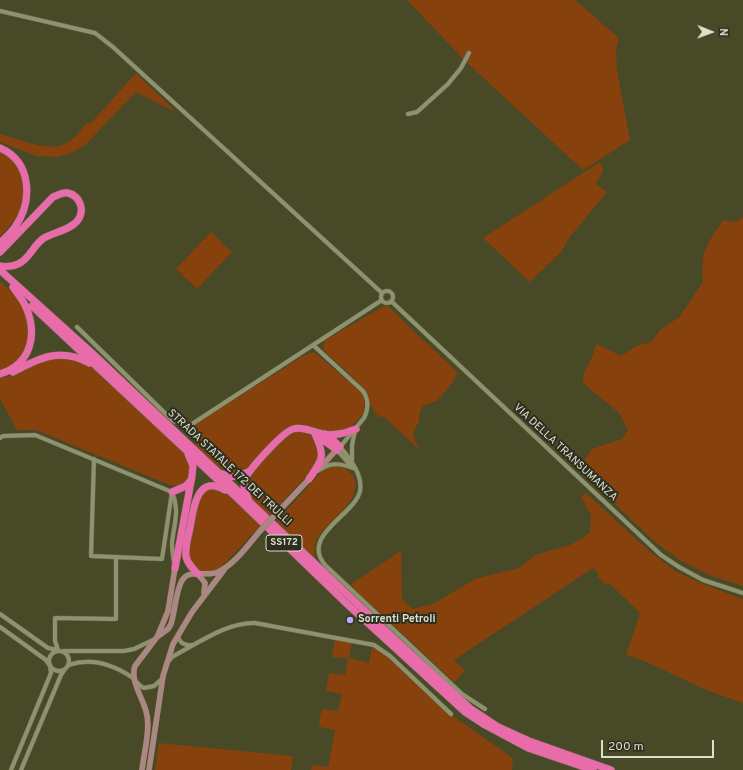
<!DOCTYPE html>
<style>
body{margin:0}
#map{position:relative;width:743px;height:770px;overflow:hidden;background:#474927;font-family:Overpass,sans-serif}
canvas{display:block}
.north{position:absolute;left:691px;top:12px;width:40px;height:40px;-webkit-text-stroke:3px #2d2e1f;paint-order:stroke;rotate:91deg;font-size:11px;font-weight:700;line-height:16px;text-align:center;color:#dddfcc}
.north::after{content:'';display:block;margin:auto;width:14px;height:18px;background:#dddfcc;clip-path:polygon(50% 0,100% 100%,50% 72%,0 100%)}
.scale{position:absolute;left:601px;top:740px;width:113px;height:18px;box-sizing:border-box;border:2px solid #dddfcc;border-top:0;padding-left:5px;font-size:12px;line-height:14px;white-space:nowrap;color:#dddfcc;-webkit-text-stroke:3px #2d2e1f;paint-order:stroke}
</style>
<div id="map">
<canvas width="743" height="770"></canvas>
<div class="north">N</div>
<div class="scale">200 m</div>
</div>
<script>
const g = document.querySelector('canvas').getContext('2d');
g.lineJoin = 'round';
function fill(path, color) { g.fillStyle = color; g.fill(path, 'evenodd'); }
function stroke(path, color, width, dash) { g.strokeStyle = color; g.lineWidth = width; g.lineCap = dash ? 'butt' : 'round'; g.setLineDash(dash || []); g.stroke(path); }
function drawText(font, color, halo, rows, align = 'center') {
  g.font = font + ' Overpass,sans-serif'; g.lineWidth = 4; g.setLineDash([]); g.textBaseline = 'middle'; g.strokeStyle = halo; g.fillStyle = color; for (const [text, x, y, turn = 0] of rows) {
    g.save(); g.translate(x, y); g.rotate((+turn || 0) * Math.PI / 180); g.textAlign = isNaN(turn) ? turn : align; if (halo) g.strokeText(text, 0, 0); g.fillText(text, 0, 0); g.restore();
  }
}
const green = new Path2D(`
 M407,0H575L619,38L616,49L617,70L630,140L583,170L464,60Z
 M136,73L174,110L173,111L136,92L86,144L72,153L58,157L36,156L0,142V134C19,139 49,153 67,143C75,139 81,129 87,122L90,124Z
 M0,150L5,153L21,168L25,193L18,216L0,237Z
 M600,162C606,171 601,176 595,183L607,192L569,238L562,251L530,282L483,238Z
 M743,217V586L709,575L681,561L654,541L582,473L585,459L592,449L622,439L628,430L619,413L583,383V375L593,355L595,347L597,344L621,356L636,346L651,342L660,330L679,317L703,282C700,251 707,245 723,220L736,222Z
 M211,232L232,252L197,289L176,269Z
 M0,281L17,297L24,307L30,333L24,355L15,364L0,372Z
 M384,306H388L458,373L452,383L437,401L424,405L420,411L419,422L413,432L415,442L422,452L383,416L381,418C369,410 371,398 364,389C352,375 337,363 323,350L324,341Z
 M314,352L361,392L365,403L363,414L351,427L340,432L325,431L301,424L287,427L247,469L233,475L223,471L194,446L199,434L194,425L306,354Z
 M62,356L90,365L187,456L190,464L188,480L180,486L170,485L36,430H17L0,399V378L7,377L46,358Z
 M296,432C310,432 312,436 320,448L316,466L269,516C262,509 250,500 248,490C247,487 248,484 249,481C253,471 285,435 296,432Z
 M334,466C342,467 348,469 353,476C366,498 329,520 318,537C313,545 314,552 316,561L276,522L322,471Z
 M213,488L225,492L261,525L222,566L214,571L205,572L196,569L190,562L189,553L196,503L202,493Z
 M586,493L647,549L675,571L705,585L743,599V703L706,690L642,660L626,655L640,613L609,583L606,585L597,576L599,574L593,568L454,660L465,671L454,682L350,585L401,551L402,599L413,609L433,604L475,579L519,568L535,555L570,545L584,537L590,532L591,515L581,497Z
 M335,640L352,641L349,658L369,663L372,647L383,652L453,716L513,758L512,770H311L312,765L328,767L335,730L320,727L319,723L322,709L338,711L342,694L326,691L329,673L345,675L348,658L332,657Z
 M159,743L293,756L291,770H155Z`);
const street = new Path2D(`
 M0,11L95,33L113,47L382,293
 M408,114L417,112L448,84L461,68L469,53
 M381 297a6 6 0 1 1 12 0a6 6 0 1 1-12 0Z
 M391,301L661,555L679,567L703,580L743,593
 M77,327L173,421L183,425L192,424L382,300
 M313,345L363,391C369,400 369,408 364,418L340,447C350,458 363,475 360,491C355,515 300,535 325,565L462,694L485,709
 M0,438L3,436L35,435L172,492
 M337,450L352,467
 M94,459L91,556L162,559L172,492
 M352,460V445L355,431
 M321,469C332,462 342,464 353,468
 M172,492C180,512 174,523 172,543C172,549 173,555 174,562
 M0,614L48,648L58,650
 M0,627L46,660L50,666L51,673L11,770
 M178,635C179,643 185,646 192,645
 M58,650L55,641V618L116,619V557
 M49 661a10 10 0 1 1 20 0a10 10 0 1 1-20 0Z
 M64,651H124L134,649L155,639
 M168,662L172,657L179,653C201,641 229,622 255,623L374,645L390,656L451,714
 M69,665C92,657 114,665 133,678C137,682 139,686 144,688L154,686L162,679
 M21,770L61,675L65,669`);
const secondary = new Path2D(`
 M318,470L339,447
 M276,514L312,476
 M198,574L205,583L204,593
 M158,635L168,611L175,568
 M142,770C144,753 151,727 146,711C142,697 130,680 135,666L157,637L168,629L171,624C175,612 176,588 183,579C190,569 207,577 218,572C235,564 248,545 260,531
 M149,770L163,676L173,644L192,612L224,570`);
const highway = new Path2D(`
 M0,148C32,162 33,201 15,227C11,233 5,238 0,243
 M0,252L53,197C58,195 63,192 68,193C80,196 85,210 78,220C71,230 54,232 44,238C33,245 30,259 18,264C12,267 6,267 0,266
 M0,270L92,353L400,644L471,709L498,727L529,741L611,770
 M32,306L236,497L347,604L465,712L485,725L528,748L593,770
 M13,372C39,358 61,347 89,363
 M0,374C32,364 38,333 25,305C22,299 17,293 13,287
 M325,434L331,438L340,447
 M316,435L337,450
 M222,474C233,479 240,476 250,471
 M309,479C322,460 326,457 315,434
 M172,492L186,486L191,480
 M248,498C244,492 243,487 245,480C248,470 283,432 293,429C303,426 313,432 323,434C335,436 345,433 356,429
 M175,568L192,476L193,466L188,454
 M198,574C193,569 187,563 186,556C185,547 188,537 190,528C193,510 197,473 225,490`);
const secondaryBridge = new Path2D(`
 M260,531L276,514`);
const markers = [
 [350,620,4,"#b8abf7"]
];
const shields = [
 [284,543,36]
];
const shieldNames = [
 ["SS172",284,543]
];
const streetNames = [
 ["VIA DELLA TRANSUMANZA",565,453,43],
 ["STRADA STATALE 172 DEI TRULLI",229,468,43]
];
const poiNames = [
 ["Sorrenti Petroli",358,620]
];
fill(green, '#86410c');
stroke(street, '#65674a', 5);
stroke(secondary, '#65674a', 6);
stroke(highway, '#65674a', 8);
stroke(street, '#8f926e', 4);
stroke(secondary, '#aa8780', 5.5);
stroke(highway, '#e96caa', 7);
stroke(secondaryBridge, '#65674a', 6, []);
stroke(secondaryBridge, '#aa8780', 5.5);
for (const [x, y, r, color] of markers) { const dot = new Path2D(); dot.arc(x, y, r, 0, 2 * Math.PI); g.fillStyle = color; g.fill(dot); stroke(dot, '#2d2e1f', 1.5); }
for (const [x, y, w] of shields) { const box = new Path2D(); box.roundRect(x - w / 2, y - 8, w, 16, 3); g.fillStyle = '#2d2e1f'; g.fill(box); stroke(box, '#dddfcc', 1); }
drawText('bold 10px', '#dddfcc', null, shieldNames);
drawText('11px', '#dddfcc', '#2d2e1f', streetNames);
drawText('bold 11px', '#dddfcc', '#2d2e1f', poiNames, 'left');
</script>
